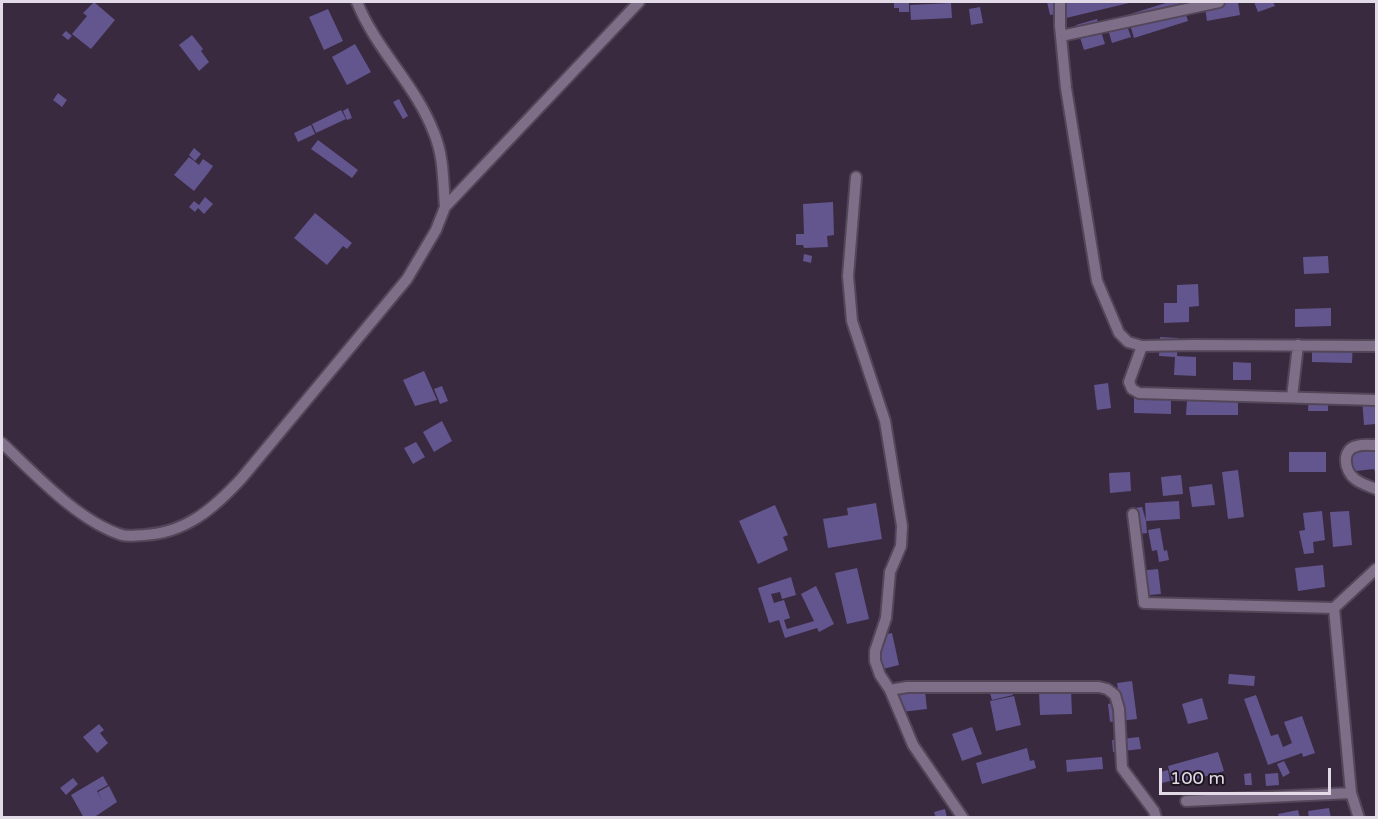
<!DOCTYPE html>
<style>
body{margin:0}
#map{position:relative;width:1378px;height:819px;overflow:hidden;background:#392a40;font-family:"Varela Round",sans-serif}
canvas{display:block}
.frame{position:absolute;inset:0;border:3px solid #e3dae8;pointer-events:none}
.scale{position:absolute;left:1159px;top:768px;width:172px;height:27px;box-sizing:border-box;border:3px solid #e3dae8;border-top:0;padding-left:8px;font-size:18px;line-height:21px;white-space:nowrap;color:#e3dae8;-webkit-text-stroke:4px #1c151f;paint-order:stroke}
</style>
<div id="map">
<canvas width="1378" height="819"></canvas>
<div class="frame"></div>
<div class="scale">100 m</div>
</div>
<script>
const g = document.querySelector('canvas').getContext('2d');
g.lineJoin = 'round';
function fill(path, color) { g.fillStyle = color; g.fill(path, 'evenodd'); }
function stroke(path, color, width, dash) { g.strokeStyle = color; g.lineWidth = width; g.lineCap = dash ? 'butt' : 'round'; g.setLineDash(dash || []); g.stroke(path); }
const building = new Path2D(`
 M94,2L115,20L91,49L72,34L87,16L83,13Z
 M894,2H909V12H899V8H894Z
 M1047,2H1129V3L1066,18L1065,12L1050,15Z
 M1169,2H1182L1188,21L1134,38L1127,15Z
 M1204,2H1238L1240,15L1207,21Z
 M1254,2H1273L1275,6L1258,12Z
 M951,3L952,18L911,20L910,5Z
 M980,7L983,23L971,25L969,9Z
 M328,9L343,41L324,50L309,17Z
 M1124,17L1131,37L1112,43L1106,23Z
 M1097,19L1105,44L1084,50L1076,25Z
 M66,31L72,36L68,40L62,35Z
 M192,35L203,49L201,51L209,62L199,71L179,45Z
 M355,44L371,72L347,85L332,57Z
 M58,93L67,100L62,107L53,100Z
 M399,99L408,116L403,119L393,102Z
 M348,108L352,118L347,120L343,111Z
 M341,110L346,119L316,133L312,124Z
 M311,125L315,134L298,142L294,133Z
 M318,140L358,170L352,178L311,149Z
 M194,148L201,154L195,161L189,155Z
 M189,157L199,165L203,159L213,166L209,172L201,166L209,172L194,191L174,175Z
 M205,197L213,204L204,214L198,208L195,212L189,207L194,201L199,205Z
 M833,202L834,235L827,236L828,247L804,248L803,245H796V234H804L803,204Z
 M315,213L352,243L347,249L343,246L327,265L294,238Z
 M804,254L812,256L811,263L803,261Z
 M1328,256L1329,273L1304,274L1303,257Z
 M1198,284L1199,306L1189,307V322L1164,323V303H1177V285Z
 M1331,308V326L1295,327V309Z
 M1160,337L1178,338L1177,356L1196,357V376L1174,375L1175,357L1159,356Z
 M1312,342H1353L1352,363L1312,362Z
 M1233,362L1251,363V380H1233Z
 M424,371L437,400L415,406L403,380Z
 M1108,383L1111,408L1097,410L1094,385Z
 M442,386L448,401L440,404L434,389Z
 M1134,389L1238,392V415H1186L1187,400L1171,399V414L1134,413Z
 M1309,394H1328V411H1308Z
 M1376,396V424L1364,425L1362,397Z
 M442,421L452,441L434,452L423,432Z
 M416,442L425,457L413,464L404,448Z
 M1376,442V475L1374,469L1347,472L1344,446Z
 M1289,452H1326V472H1289Z
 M1238,470L1244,517L1228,519L1222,472Z
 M1130,472L1131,491L1110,493L1109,473Z
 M1181,475L1183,494L1163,496L1161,477Z
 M1212,484L1215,505L1192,507L1189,487Z
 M1179,501L1180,519L1146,521L1147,533L1132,535L1128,509L1142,507L1146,521L1145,503Z
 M876,503L882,539L828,548L823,519L848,515L847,508Z
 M775,505L788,535L783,537L788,550L758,564L739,521Z
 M1322,511L1325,540L1313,542L1314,553L1304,554L1299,531L1305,530L1303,513Z
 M1349,511L1352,545L1333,547L1330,512Z
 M1160,528L1164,551L1167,550L1169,560L1159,562L1157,550L1152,551L1148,530Z
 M1323,565L1325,587L1298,591L1295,568Z
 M857,568L869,619L847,624L835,573Z
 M1158,569L1161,594L1140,596L1137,571Z
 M791,577L796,595L782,599L780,592L771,594L774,603L784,600L790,618L784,620L787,629L814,621L801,594L816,586L834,624L819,632L817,628L785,638L779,620L769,623L758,588Z
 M892,633L899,665L883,669L877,643L878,636Z
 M1229,674L1255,676L1254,686L1228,684Z
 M1132,681L1137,719L1110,722L1108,704L1120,702L1117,683Z
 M924,682L927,709L901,712L898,685Z
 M1011,687L1013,695L992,700L990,693Z
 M1071,690L1072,714L1040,715L1039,692Z
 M1256,695L1271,736L1278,734L1283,747L1292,743L1284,722L1302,716L1315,753L1303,757L1302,753L1268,765L1244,699Z
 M1014,696L1021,725L996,731L990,701Z
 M1202,698L1208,719L1188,724L1182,704Z
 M99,724L104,730L100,733L108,743L97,753L83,737Z
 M972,727L982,754L962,761L952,734Z
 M1139,737L1141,749L1113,752L1112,740Z
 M1027,748L1030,761L1034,760L1036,768L982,784L976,763Z
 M1218,752L1224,771L1173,786L1168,766Z
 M1102,757L1103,769L1067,772L1066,760Z
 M1284,761L1290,773L1283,777L1277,764Z
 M1168,770L1170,781L1162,783L1160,772Z
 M1251,773L1252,785H1245L1244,774Z
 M1278,773L1279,785L1266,786L1265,774Z
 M103,776L108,785L97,791L102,801L98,792L109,786L117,802L93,818H84L71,795Z
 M73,778L78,784L66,795L60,788Z
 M1329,808L1331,818H1309L1308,811Z
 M945,809L947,818H936L934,812Z
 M1298,810L1300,818H1279L1278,814Z`);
const street = new Path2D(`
 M357,2C376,50 416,85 434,133C444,157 443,182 445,207
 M1060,2V26L1066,88L1097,281L1119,333L1128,342L1142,346L1195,345L1376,346
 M1061,36L1219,2
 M856,177L848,276L852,321L885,421L902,526L901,546L890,572L886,618L875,651V661L880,675L890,690L907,687H1099L1107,689L1115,695L1119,709L1122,768L1154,811L1156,818
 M1142,346L1129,382L1132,389L1139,393L1376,400
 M1292,397L1298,345
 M2,443C35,474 78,521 122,535C128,537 137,535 144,535C186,533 214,508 241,479L407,279L436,230L445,207L639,2
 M1376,445C1371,445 1363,444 1357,446C1341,449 1344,471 1355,479C1361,484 1369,486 1376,489
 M1133,514L1144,603L1334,608L1351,793L1359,818
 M1334,608L1376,569
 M890,690L913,745L963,818
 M1186,801L1351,793`);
fill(building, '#63558d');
stroke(street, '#534658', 14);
stroke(street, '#7f6e87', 10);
</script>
